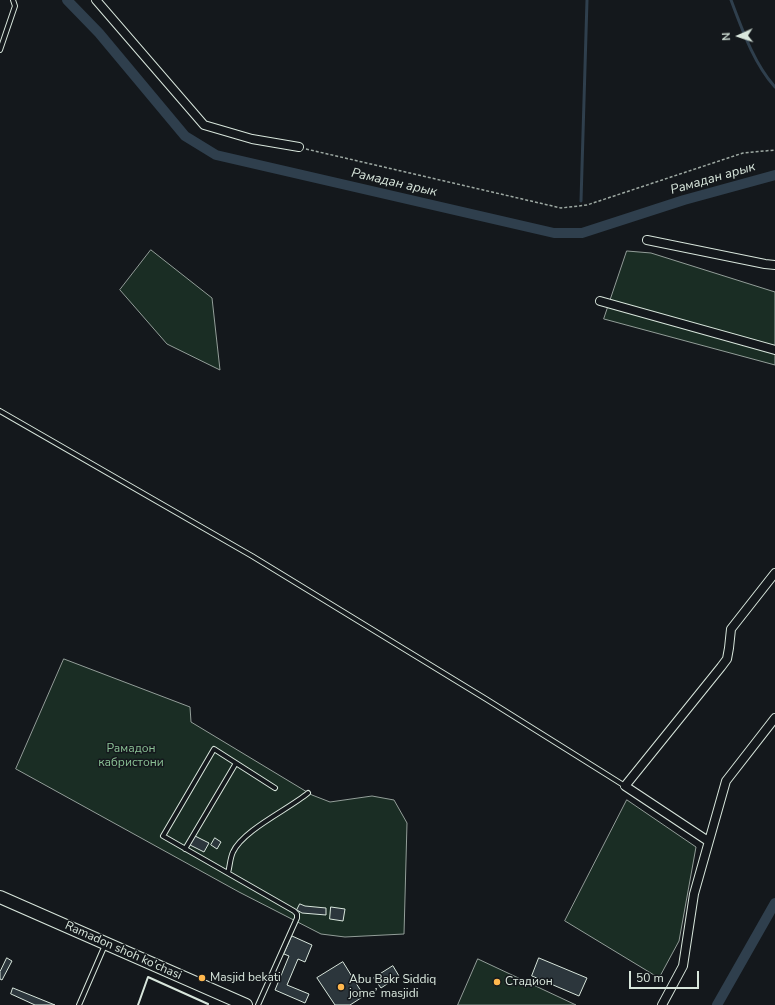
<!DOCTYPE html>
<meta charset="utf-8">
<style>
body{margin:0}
#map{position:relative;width:775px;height:1005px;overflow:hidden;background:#14181c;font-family:"Nunito Sans",sans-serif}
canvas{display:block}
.north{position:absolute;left:719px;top:16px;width:40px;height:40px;-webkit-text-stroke:3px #14181c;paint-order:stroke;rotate:267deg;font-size:11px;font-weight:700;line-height:16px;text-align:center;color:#d8e6dc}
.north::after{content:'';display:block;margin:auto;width:14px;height:18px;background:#d8e6dc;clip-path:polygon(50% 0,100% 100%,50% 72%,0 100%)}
.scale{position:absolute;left:629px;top:971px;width:70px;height:18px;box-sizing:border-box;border:2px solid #d8e6dc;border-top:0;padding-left:5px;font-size:12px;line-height:14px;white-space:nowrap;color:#d8e6dc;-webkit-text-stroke:3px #14181c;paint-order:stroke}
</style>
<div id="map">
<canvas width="775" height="1005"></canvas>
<div class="north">N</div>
<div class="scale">50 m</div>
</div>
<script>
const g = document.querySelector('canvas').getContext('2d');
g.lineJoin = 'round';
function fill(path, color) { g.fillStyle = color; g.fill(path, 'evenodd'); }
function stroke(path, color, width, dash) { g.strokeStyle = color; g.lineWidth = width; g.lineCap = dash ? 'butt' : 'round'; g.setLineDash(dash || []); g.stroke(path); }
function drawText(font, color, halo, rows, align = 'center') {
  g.font = font + ' "Nunito Sans",sans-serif'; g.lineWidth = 3; g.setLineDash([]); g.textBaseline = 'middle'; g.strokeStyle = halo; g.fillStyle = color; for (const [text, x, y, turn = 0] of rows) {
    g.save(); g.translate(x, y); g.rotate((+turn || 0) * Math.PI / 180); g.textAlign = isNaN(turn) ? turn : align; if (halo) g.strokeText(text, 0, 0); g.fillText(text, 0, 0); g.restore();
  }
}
const green = new Path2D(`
 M151,250L212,298L220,370L167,344L120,290Z
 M627,251L651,253L775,292V365L604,319Z
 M64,659L190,707L191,722L312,795L330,802L372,796L394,800L407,823L404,934L345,937L321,934L239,892L16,769Z
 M627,800L696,847L679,941L659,978L565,921Z
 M478,959L576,1005H458Z`);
const stream = new Path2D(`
 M731,0C742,29 754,64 775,87
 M581,201L587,0`);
const canal = new Path2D(`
 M67,0L99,33L185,136L216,155L554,233H582L684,200L775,175
 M717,1005L775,903`);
const building = new Path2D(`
 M195,836L209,843L204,852L190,845Z
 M215,838L221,842L217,849L211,845Z
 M300,904L305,906L326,908V915L302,913L297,910Z
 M331,907L345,909L343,921L330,919Z
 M292,936L312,945L305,962L298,959L287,985L309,994L305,1003L275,990L289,956L284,954Z
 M7,958L12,961L2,980L0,979V972Z
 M539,958L587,978L579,996L532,976Z
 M343,962L364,996L350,1005H335L317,978Z
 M393,966L399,976L381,988L374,978Z
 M13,988L55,1005H35L11,994Z`);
const path = new Path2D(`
 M306,149L561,208L587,205L743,153L775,150`);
const service = new Path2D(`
 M0,50L15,6L13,0
 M0,411L252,556L486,699L625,786
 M185,849L236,763
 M228,873C230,866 230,858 233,852C243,830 289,809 308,793
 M79,1005L105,945
 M258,1005L297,918V914L294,911L163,836L214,749L275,788`);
const minor = new Path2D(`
 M96,0L204,125L252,139L299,147
 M647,240L765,264L775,265
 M600,301L775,350
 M708,841L625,786L721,667L727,659L729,648L731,629L775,573
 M662,1005L683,966L694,894L726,781L775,718`);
const secondary = new Path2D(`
 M0,897L246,1005`);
const wall = new Path2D(`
 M138,1005L148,977L208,1004`);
const markers = [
 [202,978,4,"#ffb74d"],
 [497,982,4,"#ffb74d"],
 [341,987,4,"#ffb74d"]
];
const parkNames = [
 ["Рамадон",131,749],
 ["кабристони",131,763]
];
const streetNames = [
 ["Ramadon shoh ko'chasi",123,951,24]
];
const poiNames = [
 ["Masjid bekati",210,978],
 ["Abu Bakr Siddiq",349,980],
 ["jome’ masjidi",349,994],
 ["Стадион",505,982]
];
const waterNames = [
 ["Рамадан арык",713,179,-16],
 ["Рамадан арык",394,183,13]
];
fill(green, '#1a2d24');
stroke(green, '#939e99', 1);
stroke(stream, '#2f3f4d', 3);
stroke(canal, '#2f3f4d', 10);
fill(building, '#2c363c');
stroke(building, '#d8e6dc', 1);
stroke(service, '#d8e6dc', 6);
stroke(minor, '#d8e6dc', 10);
stroke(secondary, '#d8e6dc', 14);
stroke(path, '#9da8a2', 1.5, [3, 2]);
stroke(service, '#14181c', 4);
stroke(minor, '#14181c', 8);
stroke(secondary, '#14181c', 12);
stroke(wall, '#d8e6dc', 2);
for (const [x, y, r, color] of markers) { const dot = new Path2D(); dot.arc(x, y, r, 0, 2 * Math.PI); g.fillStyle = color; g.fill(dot); stroke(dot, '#14181c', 1.5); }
drawText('12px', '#8ac095', '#14181c', parkNames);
drawText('12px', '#d8e6dc', '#14181c', streetNames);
drawText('12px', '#d8e6dc', '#14181c', poiNames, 'left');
drawText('italic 13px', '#d8e6dc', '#14181c', waterNames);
</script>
